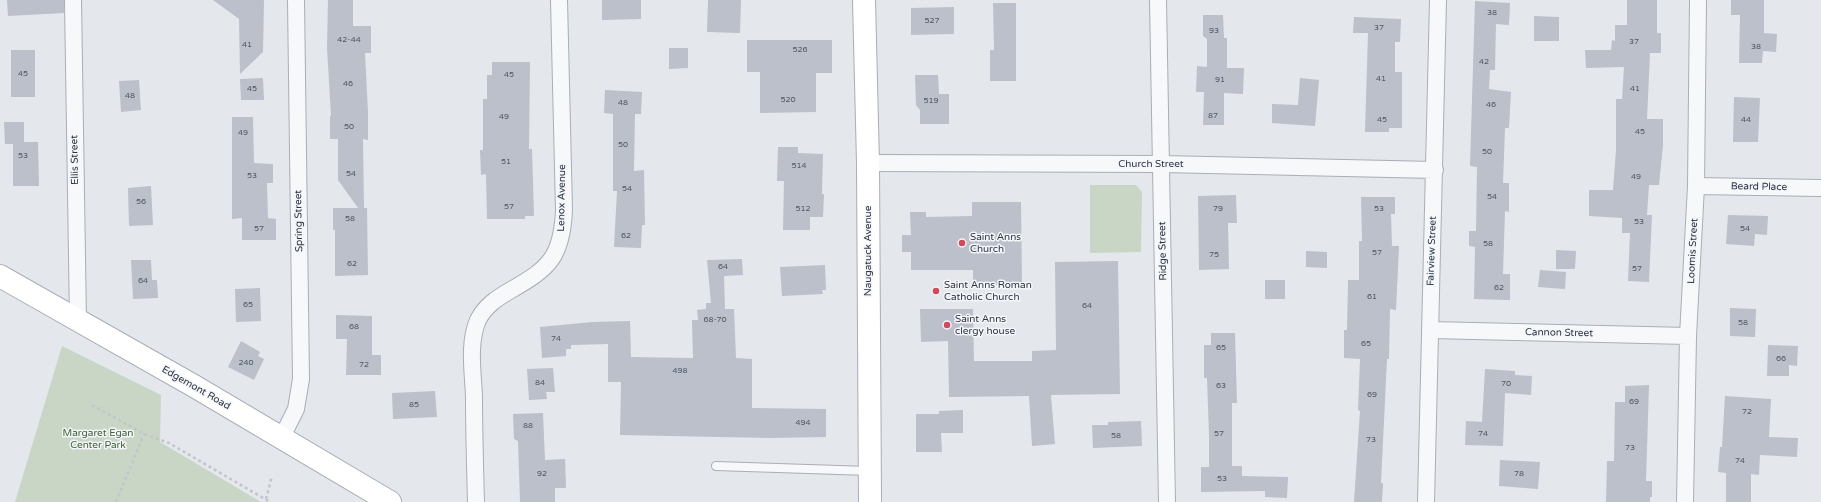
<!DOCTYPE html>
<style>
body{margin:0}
canvas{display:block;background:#e4e7ec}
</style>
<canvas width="1821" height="502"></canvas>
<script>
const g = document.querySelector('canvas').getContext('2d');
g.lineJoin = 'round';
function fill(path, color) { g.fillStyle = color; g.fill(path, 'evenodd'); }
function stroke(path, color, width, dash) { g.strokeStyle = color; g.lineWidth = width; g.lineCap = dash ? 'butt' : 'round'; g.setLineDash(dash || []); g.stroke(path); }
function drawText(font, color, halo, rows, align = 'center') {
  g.font = font + ' "Varela Round",sans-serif'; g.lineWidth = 3; g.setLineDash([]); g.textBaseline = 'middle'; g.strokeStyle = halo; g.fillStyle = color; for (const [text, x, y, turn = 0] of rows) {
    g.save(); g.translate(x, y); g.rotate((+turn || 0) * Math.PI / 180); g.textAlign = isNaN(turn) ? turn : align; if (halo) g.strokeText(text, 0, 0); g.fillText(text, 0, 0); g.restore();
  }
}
const green = new Path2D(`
 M1090,185H1136L1142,192L1141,252L1090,253Z
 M62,346L161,395L160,442L261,502H15Z`);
const building = new Path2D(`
 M7,0H64V13L8,16Z
 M213,0H264L263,52L240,74L239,19Z
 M328,0H353V26H371V53H365L368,112V140L363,139L364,208H367L368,275L335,276V230H333V208H358L338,180V139H330V116H331L327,48Z
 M602,0H641V19L602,20Z
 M708,0H741L740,33L707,32Z
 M1627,0H1657V33H1661V53H1650L1647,119H1663V145L1659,185H1649L1647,215H1652L1649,282L1628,281L1630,233H1622V218L1589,216V190H1613L1616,150V99H1622L1624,67L1586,68L1585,50H1611L1612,40L1615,41V25H1627Z
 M1731,0H1764V33L1777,34L1776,52L1763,51L1762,63H1739L1740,15H1731Z
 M1475,1L1510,3L1509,25L1496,24L1495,70H1490L1489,89L1511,92L1509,128H1505L1503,183H1509V212L1505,211L1503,274H1510V300L1474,299L1475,247L1469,246V231H1476L1477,167L1470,166Z
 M993,3H1016V81H990V50H994Z
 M954,7V34L911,35V8Z
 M1203,15H1223L1224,38H1227V68H1244L1243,94L1224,93V125H1203L1204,92H1196L1197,66L1207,67V39L1203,36Z
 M1534,16L1559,17V41H1534Z
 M1354,17L1401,19L1400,42H1395V72H1402V128H1389V132H1365L1368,33H1353Z
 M747,40H832V73H816V112L760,113V72H747Z
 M669,48H688V68L669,69Z
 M11,50H35V97H11Z
 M492,62H530L529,149H532L534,216H525V219H487L486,174L481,175L480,150H483V99H487V75H492Z
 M915,75H938L939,94H949V124H920V110L916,105Z
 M263,78L264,100H241L240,79Z
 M1300,78L1319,80L1315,126L1272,123V104L1298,105Z
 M139,80L141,110L121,112L119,81Z
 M605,90L642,92L641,114H635L634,171L644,170L645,225H642L641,248L614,247L617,191H613V114L604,113Z
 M1734,97L1760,98L1758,142H1733Z
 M232,117H253L254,163L273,164V183H267L268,218L276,219V240H242V218L232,219Z
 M4,122H24V142H38L39,186H13V144H5Z
 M778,147H798V153L823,154L822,194H824L823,217H810V230H783L784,181H777Z
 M151,186L153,225L129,226L128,188Z
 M1236,195L1237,223H1228L1229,269L1199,270L1198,196Z
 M1361,197H1395V214H1391L1392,246H1399L1396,310L1390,309L1389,359H1387L1381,483H1383L1382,502H1354L1360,411L1358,410L1360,359L1344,358V330H1347L1348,280H1359V241H1362Z
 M972,202H1021L1022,284L973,285V270H911V252H902V235H911L910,212H926V217L972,216Z
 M1728,215L1768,216L1767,235L1755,234L1754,246L1726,244Z
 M1556,250L1576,251L1575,269H1556Z
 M1306,251L1327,252V268L1306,267Z
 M742,259L743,275L724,276L725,309H734L736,358L752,359V408L826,409V437L770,438L620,435L621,382H608V344L571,345V349H566V356L542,358L540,327L592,322L630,321L631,357L693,358L692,320H698L697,310L706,309V303H711L707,260Z
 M131,260H151L152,280H157L158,298L133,299Z
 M1118,261L1120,394L1051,395L1055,444L1032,446L1029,396L949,397L948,341L921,342L920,309H973L974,361H1032V351L1056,350L1055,262Z
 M825,265L826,290H822L823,294L782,296L780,267Z
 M1540,270L1566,272L1565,289L1538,287Z
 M1265,280H1285V299H1265Z
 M260,288L261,321L236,322L235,289Z
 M1730,308L1756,309L1755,337L1730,336Z
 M336,315L372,316V355H381V375H346L347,339H336Z
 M1211,333H1235L1237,403H1232V466H1242V476L1288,477L1287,498L1265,497V491L1201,492V467H1209V436L1207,378H1204V345H1211Z
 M241,341L260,352L258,356L264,359L254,380L228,367Z
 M1768,345L1798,346L1797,366L1789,365V376H1767Z
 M553,368L555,392H546L547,399L529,400L527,369Z
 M1485,369L1515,371V375L1532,376L1531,395L1505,393L1503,446L1465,445L1466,421L1482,422Z
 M1649,385L1646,481H1652V497H1650V502H1606L1607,461H1614L1615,402H1625V386Z
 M435,391L437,417L393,419L392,393Z
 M1725,396L1771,399L1769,437L1798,438L1797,457L1760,455L1759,475L1751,474V502H1726V473L1718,472L1720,447H1722Z
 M963,410V433H941L942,452H916V414H939V411Z
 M543,413L545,460L565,459L566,488H555V502H520L518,441L514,439L513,414Z
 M1141,421L1142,446L1093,448L1092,425H1108V422Z
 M1500,460L1540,462L1538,489L1499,486Z`);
const path = new Path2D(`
 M92,405L144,434L169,443L270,502
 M266,499L272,476
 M116,502L144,434`);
const lane = new Path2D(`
 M716,466L869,471`);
const street = new Path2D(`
 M73,0L78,321
 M1158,0L1167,502
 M868,163L1162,164L1435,170
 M1696,186L1821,188
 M1430,330L1688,336
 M281,439L296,409L301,379L296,0
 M476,502C475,467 474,431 474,396C473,372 468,343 478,320C485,306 497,298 511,290C550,268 562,256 564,210L559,0
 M1426,502L1438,0
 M1685,502L1688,336L1696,186L1698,0`);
const secondary = new Path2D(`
 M864,0L868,163L870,502
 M0,276L194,386L390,502`);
const markers = [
 [962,243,4,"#d1495b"],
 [936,291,4,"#d1495b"],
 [947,325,4,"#d1495b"]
];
const numberNames = [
 ["38",1492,13],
 ["527",932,21],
 ["37",1379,28],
 ["93",1214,31],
 ["42-44",349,40],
 ["37",1634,42],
 ["41",247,45],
 ["38",1756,47],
 ["526",800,50],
 ["42",1484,62],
 ["45",23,74],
 ["45",509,75],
 ["41",1381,79],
 ["91",1220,80],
 ["46",348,84],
 ["45",252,89],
 ["41",1635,89],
 ["48",130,96],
 ["520",788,100],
 ["519",931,101],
 ["48",623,103],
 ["46",1491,105],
 ["87",1213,116],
 ["49",504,117],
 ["45",1382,120],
 ["44",1746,120],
 ["50",349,127],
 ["45",1640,132],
 ["49",243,133],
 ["50",623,145],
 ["50",1487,152],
 ["53",23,156],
 ["51",506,162],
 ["514",799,166],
 ["54",351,174],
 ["53",252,176],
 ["49",1636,177],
 ["54",627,189],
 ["54",1492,197],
 ["56",141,202],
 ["57",509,207],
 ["512",803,209],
 ["79",1218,209],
 ["53",1379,209],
 ["58",350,219],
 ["53",1639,222],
 ["57",259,229],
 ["54",1745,229],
 ["62",626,236],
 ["58",1488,244],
 ["57",1377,253],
 ["75",1214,255],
 ["62",352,264],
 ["64",723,267],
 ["57",1637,269],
 ["64",143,281],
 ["62",1499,288],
 ["61",1372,297],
 ["65",248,305],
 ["64",1087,306],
 ["68-70",715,320],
 ["58",1743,323],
 ["68",354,327],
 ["74",556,339],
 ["65",1366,344],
 ["65",1221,348],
 ["66",1781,359],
 ["240",246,363],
 ["72",364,365],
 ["498",680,371],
 ["84",540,383],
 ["70",1506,384],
 ["63",1221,386],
 ["69",1372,395],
 ["69",1634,402],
 ["85",414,405],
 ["72",1747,412],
 ["494",803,423],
 ["88",528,426],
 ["57",1219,434],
 ["74",1483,434],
 ["58",1116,436],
 ["73",1371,440],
 ["73",1630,448],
 ["74",1740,461],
 ["92",542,474],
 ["78",1519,474],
 ["53",1222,479]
];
const streetNames = [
 ["Ellis Street",75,160,-91],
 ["Church Street",1151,164],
 ["Beard Place",1759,187,1],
 ["Lenox Avenue",562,198,-89],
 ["Spring Street",299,221,-91],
 ["Naugatuck Avenue",868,251,-90],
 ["Ridge Street",1163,251,-91],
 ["Fairview Street",1432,251,-88],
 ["Loomis Street",1693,251,-87],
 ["Cannon Street",1559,333,1],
 ["Edgemont Road",196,388,30]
];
const poiNames = [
 ["Saint Anns",970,237],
 ["Church",970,249],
 ["Saint Anns Roman",944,285],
 ["Catholic Church",944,297],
 ["Saint Anns",955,319],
 ["clergy house",955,331]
];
const parkNames = [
 ["Margaret Egan",98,433],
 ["Center Park",98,445]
];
fill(green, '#c9d6c5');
fill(building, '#bbc0ca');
stroke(lane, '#a9aeb7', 10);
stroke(street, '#a9aeb7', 18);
stroke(secondary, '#a9aeb7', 24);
stroke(path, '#c2c5cb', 2.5, [3, 3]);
stroke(lane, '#f7f8fa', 8);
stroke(street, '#f7f8fa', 16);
stroke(secondary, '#fff', 22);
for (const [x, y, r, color] of markers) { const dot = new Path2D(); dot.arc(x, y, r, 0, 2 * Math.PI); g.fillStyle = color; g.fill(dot); stroke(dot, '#f4f6f9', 1.5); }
drawText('8px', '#4f5766', null, numberNames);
drawText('10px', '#2b3445', '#f4f6f9', streetNames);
drawText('10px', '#2b3445', '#f4f6f9', poiNames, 'left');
drawText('10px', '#3f6138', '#f4f6f9', parkNames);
</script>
